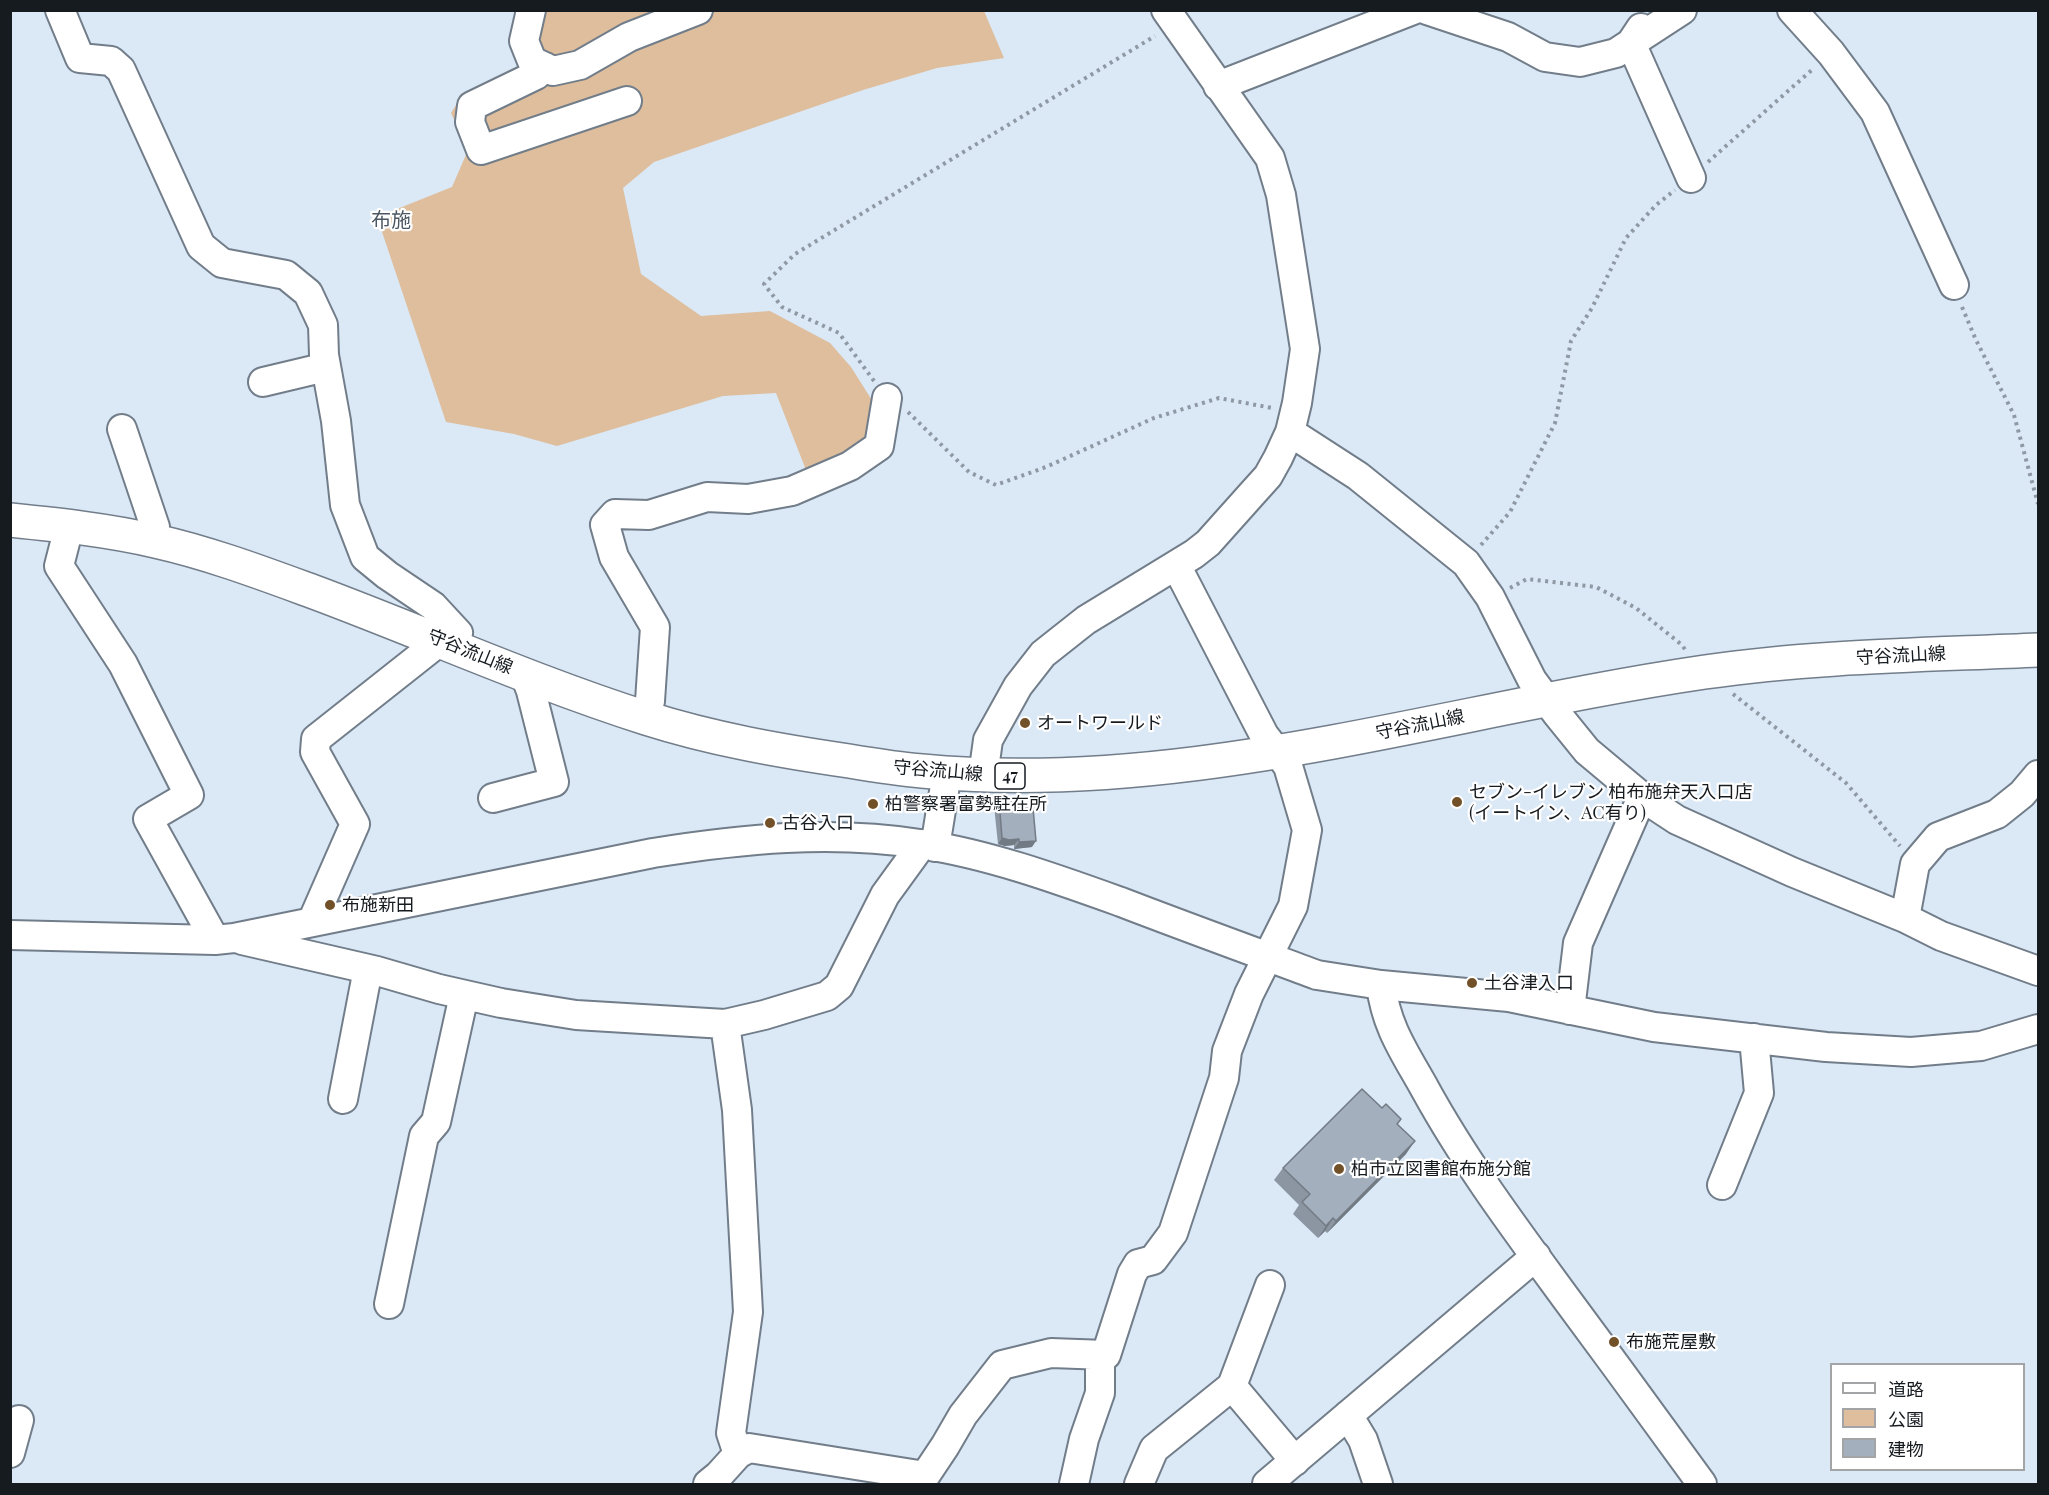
<!DOCTYPE html>
<meta charset="utf-8">
<style>
body{margin:0}
#map{position:relative;width:2049px;height:1495px;overflow:hidden;background:#dbe8f6;font-family:"Playfair Display","Noto Sans JP",serif}
canvas{display:block}
.frame{position:absolute;inset:0;border:12px solid #161b20;pointer-events:none}
.legend{position:absolute;left:1830px;top:1363px;width:195px;height:108px;box-sizing:border-box;background:#fff;border:2px solid #a2a4a6;margin:0;padding:8px 10px;list-style:none;font-size:18px;color:#161b20}
.legend li{display:flex;align-items:center;gap:12px;height:30px}
.legend b{width:30px;border:2px solid #a2a4a6}
</style>
<div id="map">
<canvas width="2049" height="1495"></canvas>
<div class="frame"></div>
<ul class="legend">
<li><b style="height:8px;background:#fff"></b>道路</li>
<li><b style="height:16px;background:#debe9c"></b>公園</li>
<li><b style="height:16px;background:#a3afbd"></b>建物</li>
</ul>
</div>
<script>
const g = document.querySelector('canvas').getContext('2d');
g.lineJoin = 'round';
function fill(path, color) { g.fillStyle = color; g.fill(path, 'evenodd'); }
function stroke(path, color, width, dash) { g.strokeStyle = color; g.lineWidth = width; g.lineCap = dash ? 'butt' : 'round'; g.setLineDash(dash || []); g.stroke(path); }
function drawText(font, color, halo, rows, align = 'center') {
  g.font = font + ' "Playfair Display","Noto Sans JP",serif'; g.lineWidth = 4.5; g.setLineDash([]); g.textBaseline = 'middle'; g.strokeStyle = halo; g.fillStyle = color; for (const [text, x, y, turn = 0] of rows) {
    g.save(); g.translate(x, y); g.rotate((+turn || 0) * Math.PI / 180); g.textAlign = isNaN(turn) ? turn : align; if (halo) g.strokeText(text, 0, 0); g.fillText(text, 0, 0); g.restore();
  }
}
const green = new Path2D(`
 M517,11H984L1004,58L937,68L863,90L654,162L623,188L641,274L701,316L770,311L830,343L851,367L875,405L871,437L834,463L806,470L776,393L723,396L557,446L514,434L446,422L377,217L452,187L468,150L451,113L461,97L517,73L522,66Z`);
const path = new Path2D(`
 M1708,162L1814,68
 M1962,307L1976,340L2014,415L2038,504
 M874,381L839,333L782,307L764,284L795,254L1155,36
 M908,412L969,472L996,485L1046,467L1154,418L1219,398L1272,408
 M1481,545L1510,512L1555,423L1571,341L1592,308L1626,238L1656,205L1675,190
 M1510,588L1527,579L1596,587L1636,608L1682,645L1686,651
 M1733,694L1846,783L1900,846`);
const minor = new Path2D(`
 M60,10L80,58L111,61L121,70L201,246L222,263L286,275L308,293L323,325L324,355L336,421L345,505L365,557L387,575L433,606L458,633L453,646
 M531,10L524,41L532,61L553,71L580,65L629,37L698,10
 M1427,10L1508,37L1545,57L1580,62L1616,53L1682,10
 M1792,10L1831,53L1875,112L1954,285
 M1641,28L1631,43L1691,178
 M545,67L536,75L472,106L470,122L481,150L627,101
 M1218,86L1413,10
 M263,382L326,367
 M122,429L155,527V541
 M1290,432L1358,476L1466,563L1490,597L1532,680L1557,714L1587,751L1642,797L1677,820L1792,872L1905,918L1941,936L2038,971
 M69,527L59,566L123,664L189,795L148,819L215,940
 M646,718L650,701L655,627L614,557L605,525L615,514L649,515L707,497L748,499L792,491L850,466L879,446L887,398
 M983,776L988,740L1018,686L1043,654L1086,620L1194,554L1208,543L1250,496L1268,476L1278,458L1290,432L1297,403L1305,349L1281,195L1270,158L1166,10
 M493,798L554,782L531,691L525,675
 M935,847L947,773
 M1905,918L1915,864L1938,837L1997,814L2022,794L2038,775
 M312,922L355,824L315,752L316,739L440,641
 M10,935L215,940L234,938L653,853C741,839 831,830 920,844C988,854 1057,879 1121,902C1186,927 1252,951 1317,975L1381,985L1509,997L1654,1027L1826,1047L1911,1052L1981,1046L2038,1029
 M242,940L377,971L439,989L501,1003L576,1015L725,1024L764,1015L827,996L839,986L885,895L922,844
 M1381,985C1386,1027 1405,1053 1425,1089C1465,1162 1516,1230 1565,1297C1611,1359 1657,1422 1702,1484
 M1570,1010L1578,943L1642,797
 M343,1099L368,969
 M1722,1185L1759,1093L1754,1038
 M389,1304L424,1136L436,1122L464,995
 M1232,1386L1270,1285
 M1348,1415L1363,1440L1378,1484
 M10,1453L19,1420
 M738,1454L749,1448L925,1476L945,1446L963,1415L1002,1365L1051,1353L1106,1355L1132,1274L1138,1264L1153,1260L1173,1233L1224,1078L1227,1051L1249,994L1293,906L1307,830L1288,766L1264,735L1176,565
 M708,1484L719,1475L738,1454L731,1433L748,1312L737,1110L725,1024
 M1074,1484L1084,1439L1100,1393V1355
 M1139,1484L1154,1449L1232,1386L1295,1461
 M1267,1484L1536,1256`);
const major = new Path2D(`
 M10,520C59,525 108,530 155,541C209,553 262,573 314,592C424,633 533,682 646,718C712,739 780,751 849,761C873,765 897,769 922,771C1187,796 1445,710 1705,672C1815,656 1928,655 2038,650`);
const wall = new Path2D(`
 M999,800L1032,847L1014,849V845L1005,846L998,844L994,806Z
 M1382,1108L1401,1119L1398,1124L1406,1154L1327,1233L1325,1231L1318,1238L1293,1214L1299,1205L1274,1180L1283,1168Z`);
const shadedWall = new Path2D(`
 M1002,838L1019,839L1014,845L1005,846L998,844Z
 M1036,841L1032,847L1014,849L1019,842Z
 M1415,1141L1406,1154L1327,1233L1336,1221Z
 M1333,1218L1325,1231L1318,1238L1326,1226Z`);
const building = new Path2D(`
 M1032,797L1036,841L1019,842V839L1009,840L1002,838L999,800Z
 M1362,1089L1382,1108L1386,1104L1401,1119L1397,1124L1415,1141L1336,1221L1333,1218L1326,1226L1302,1202L1310,1194L1283,1168Z`);
const markers = [
 [1025,723,6,"#725028"],
 [1457,802,6,"#725028"],
 [873,804,6,"#725028"],
 [770,823,6,"#725028"],
 [330,905,6,"#725028"],
 [1472,983,6,"#725028"],
 [1339,1169,6,"#725028"],
 [1614,1342,6,"#725028"]
];
const shields = [
 [1010,776,30]
];
const shieldNames = [
 ["47",1010,776]
];
const streetNames = [
 ["守谷流山線",470,652,22],
 ["守谷流山線",1901,656,-3],
 ["守谷流山線",1420,725,-11],
 ["守谷流山線",938,771,5]
];
const poiNames = [
 ["オートワールド",1037,723],
 ["セブン-イレブン 柏布施弁天入口店",1469,792],
 ["(イートイン、AC有り)",1469,813],
 ["柏警察署富勢駐在所",885,804],
 ["古谷入口",782,823],
 ["布施新田",342,905],
 ["土谷津入口",1484,983],
 ["柏市立図書館布施分館",1351,1169],
 ["布施荒屋敷",1626,1342]
];
const neighbourhoodNames = [
 ["布施",391,221]
];
fill(green, '#debe9c');
stroke(minor, '#727d8a', 32);
stroke(major, '#727d8a', 36);
stroke(path, '#8f99a4', 4, [3, 4.5]);
stroke(minor, '#fff', 28);
stroke(major, '#fff', 33);
fill(wall, '#8c96a3');
fill(shadedWall, '#727a84');
fill(building, '#a3afbd');
stroke(building, '#727a84', 1.5);
for (const [x, y, r, color] of markers) { const dot = new Path2D(); dot.arc(x, y, r, 0, 2 * Math.PI); g.fillStyle = color; g.fill(dot); stroke(dot, '#fff', 2); }
for (const [x, y, w] of shields) { const box = new Path2D(); box.roundRect(x - w / 2, y - 13, w, 26, 4.5); g.fillStyle = '#fff'; g.fill(box); stroke(box, '#161b20', 1.5); }
drawText('bold 16px', '#161b20', null, shieldNames);
drawText('18px', '#161b20', '#fff', streetNames);
drawText('18px', '#161b20', '#fff', poiNames, 'left');
drawText('20px', '#4c5763', '#fff', neighbourhoodNames);
</script>
